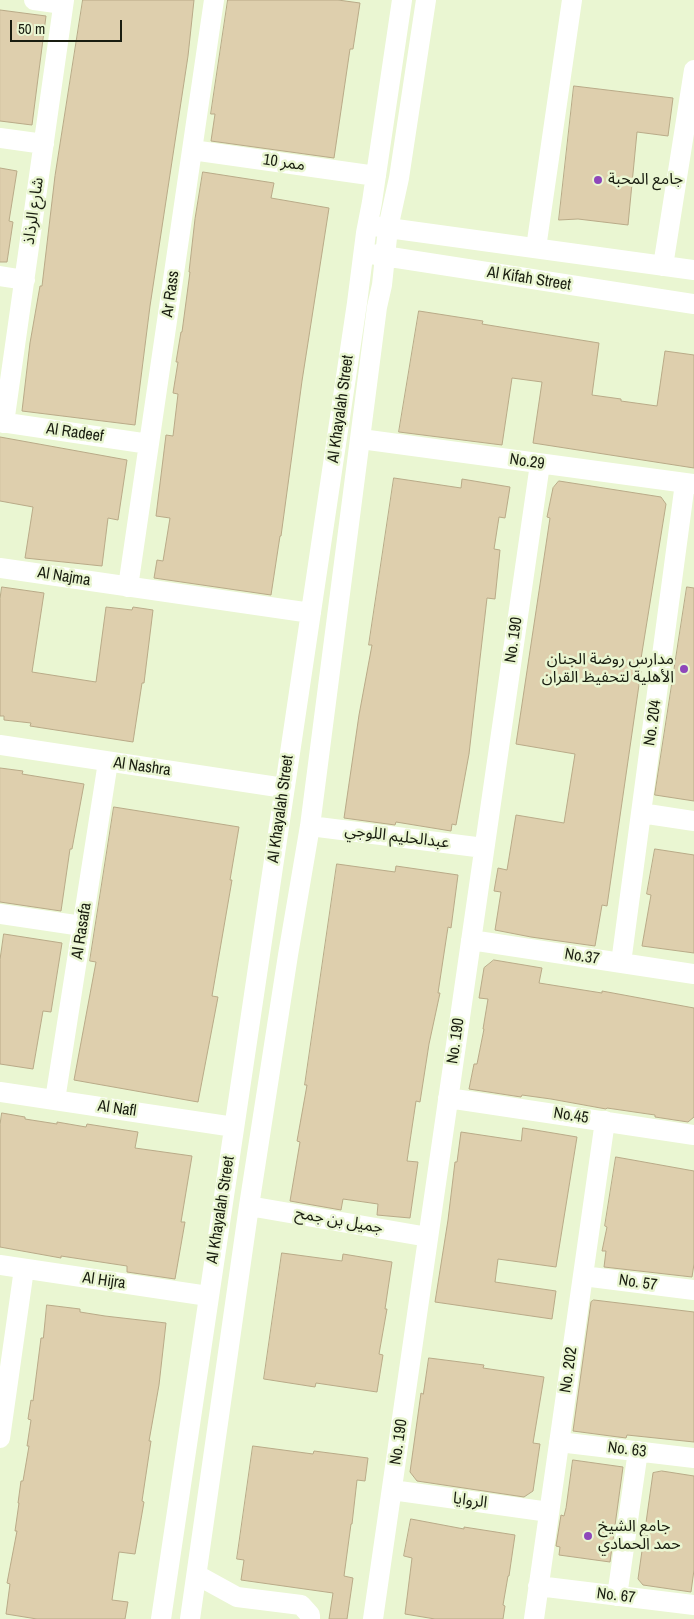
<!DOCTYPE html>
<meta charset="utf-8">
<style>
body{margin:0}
#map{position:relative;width:694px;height:1619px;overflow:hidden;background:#eaf6d2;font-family:"Archivo Narrow",sans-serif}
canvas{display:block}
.scale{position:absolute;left:10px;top:20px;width:112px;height:22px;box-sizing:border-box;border:2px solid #191d10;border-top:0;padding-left:6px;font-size:15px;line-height:18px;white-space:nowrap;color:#191d10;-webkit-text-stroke:4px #eaf6d2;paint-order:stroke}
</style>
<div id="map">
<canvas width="694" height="1619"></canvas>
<div class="scale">50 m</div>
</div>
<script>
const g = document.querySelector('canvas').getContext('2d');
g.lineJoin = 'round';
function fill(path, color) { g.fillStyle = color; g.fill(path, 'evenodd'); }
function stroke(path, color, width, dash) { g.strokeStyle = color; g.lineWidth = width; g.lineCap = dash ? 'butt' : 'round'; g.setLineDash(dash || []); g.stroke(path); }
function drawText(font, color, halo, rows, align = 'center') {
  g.font = font + ' "Archivo Narrow","Noto Sans Arabic",sans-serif'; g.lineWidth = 5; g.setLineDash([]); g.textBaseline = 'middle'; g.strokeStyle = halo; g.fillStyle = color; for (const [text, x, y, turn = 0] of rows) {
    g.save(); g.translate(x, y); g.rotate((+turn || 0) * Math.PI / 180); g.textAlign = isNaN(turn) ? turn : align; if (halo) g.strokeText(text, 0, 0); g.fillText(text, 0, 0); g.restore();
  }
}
const building = new Path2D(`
 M83,0H194L188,56L150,306L135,425L22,411L30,343L40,286H42L55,176Z
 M228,0H338L360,3L353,49H350L334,158L211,141L215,114H211Z
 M0,10L46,16L32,125L0,121Z
 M574,86L673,98L668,136L637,132L628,225L578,219L559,220Z
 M0,168L17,171L9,221L13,222L7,262H0Z
 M203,172L274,183L271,198L329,208L302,381L281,536H280L271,595L154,578L157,560L163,561L170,518L156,516L166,435L173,436L178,394L173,393L178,362H176L181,332H182L190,272H189L195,219Z
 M419,311L483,321L482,324L599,343L592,395L621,399V401L657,406L665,351L694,355V468L533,443L542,382L512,378L502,445L399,432Z
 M0,437L127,460L118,520L108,518L102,566L25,558L33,507L0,501Z
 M394,478L461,488L462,479L510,487L505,518L499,517L494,549L500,550L495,599L487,598L469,754L456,825L452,824L451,831L396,822L395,825L344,818L359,715L372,645H369Z
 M559,481L661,497L666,504L639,671H641L607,906L602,905L595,946L531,937L495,930L501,892L494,891L498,868L507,870L516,815L564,823L575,754L516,744L550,518L547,517L553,488Z
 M2,587L44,593L32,672L96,682L106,607L132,610L133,607L153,610L144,683H142L133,742L30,726L31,723L4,720V716H0V599Z
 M687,587L694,588V801L655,795Z
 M0,768L23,771L22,774L84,784L72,849H70L61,911L0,902Z
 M114,807L239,827L230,880H232L212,996L218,997L198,1102L74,1080L96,962L90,961Z
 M655,849L694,855V953L642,946L651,895L647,894Z
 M337,864L395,872L396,866L458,875L451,928L448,927L438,993H440L429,1044L420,1102L416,1101L407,1161L418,1162L410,1218L377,1215L378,1204L343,1199L341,1210L290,1201L300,1142L297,1141L307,1085H305Z
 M4,934L62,943L51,1012L43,1011L33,1069L0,1064V960Z
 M494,960L542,968L539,983L602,993V991L694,1008V1117L688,1122L655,1117V1115L607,1108L606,1109L551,1099L522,1095L521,1097L469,1089L474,1064H477L484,1029H483L488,999L479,998L484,968Z
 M2,1113L25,1117V1119L57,1124V1122L86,1127L87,1124L138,1132L135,1148L192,1156L181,1222H185L175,1279L127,1272V1266L61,1256V1258L0,1247V1125Z
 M523,1128L577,1137L556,1267L498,1259L495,1282L556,1291L552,1319L435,1302L448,1220L455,1162H457L461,1132L521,1141Z
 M616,1157L694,1171V1264L692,1277L604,1267L606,1251H602L607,1227L605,1226Z
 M282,1253L342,1261L343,1254L392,1262L385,1309H387L379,1354L383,1355L377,1392L316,1383L315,1387L264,1379Z
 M594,1300L694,1312V1442L627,1435L626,1438L573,1431L591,1302Z
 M47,1305L80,1309V1312L105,1316L166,1323L159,1385L149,1441H151L142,1501L144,1502L135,1554L119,1552L112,1600L128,1602L125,1619H37L6,1614L10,1584L7,1583L17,1531H15L19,1503H18L21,1481H23L29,1446H27L31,1420L28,1419L31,1400L33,1401L41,1338H43Z
 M429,1358L484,1365L483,1368L544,1377L533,1443L540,1444L533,1491L524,1497L417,1481L410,1472L421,1393L423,1394Z
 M253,1446L313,1454L314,1451L368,1458L365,1481L357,1480L352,1524H351L344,1576L353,1578L347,1619H329L333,1593L241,1580L244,1560L237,1559Z
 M573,1460L623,1467L610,1562L559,1555L560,1547L556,1546L561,1515L564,1516L566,1508Z
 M662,1471L694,1476V1570L691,1592L643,1585L638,1579L653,1473Z
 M411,1519L464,1529V1527L515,1535L509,1576H508L503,1605L505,1606L503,1619H435L405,1614L412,1558L404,1556Z`);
const minor = new Path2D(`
 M34,0L63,4
 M0,138L44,144
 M192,150L376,176
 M374,226L694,270
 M536,248L572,0
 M371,254L694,304
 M663,266L694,70
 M0,276L25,280
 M0,422L149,444
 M4,423L64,0
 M361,439L694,484
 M0,568L311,613
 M128,587L214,0
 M0,745L284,788
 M641,813L694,821
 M310,826L484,848
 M0,914L82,926
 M471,940L694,974
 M621,963L685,483
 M0,1092L234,1127
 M448,1098L694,1135
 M55,1100L108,762
 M249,1206L428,1237
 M0,1265L208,1296
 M583,1276L694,1290
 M0,1438L24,1269
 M559,1442L694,1458
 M392,1490L549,1512
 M197,1575L237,1597L301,1605L310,1615V1619
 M538,1586L694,1605
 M617,1596L638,1451
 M161,1619L357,303L366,233L372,202L402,0
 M190,1619L249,1206L288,955L310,826L377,307L382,285L388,228L399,178L426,0
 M373,1619L540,464
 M534,1619L605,1121`);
const markers = [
 [598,180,5,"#8e47ba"],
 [684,669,5,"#8e47ba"],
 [588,1536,5,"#8e47ba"]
];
const streetNames = [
 ["ممر 10",284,163,8],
 ["شارع الرذاذ",34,211,-82],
 ["Al Kifah Street",529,279,9],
 ["Ar Rass",171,294,-82],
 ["Al Khayalah Street",341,409,-82],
 ["Al Radeef",75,433,8],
 ["No.29",527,462,8],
 ["Al Najma",64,577,9],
 ["No. 190",514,640,-82],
 ["No. 204",653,723,-82],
 ["Al Nashra",142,767,8],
 ["Al Khayalah Street",281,809,-82],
 ["عبدالحليم اللوجي",397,837,7],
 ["Al Rasafa",82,931,-81],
 ["No.37",582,957,9],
 ["No. 190",456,1041,-82],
 ["Al Nafl",117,1109,8],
 ["No.45",571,1116,9],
 ["Al Khayalah Street",221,1210,-81],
 ["جميل بن جمح",339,1221,10],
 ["Al Hijra",104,1281,8],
 ["No. 57",638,1283,8],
 ["No. 202",569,1370,-82],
 ["No. 190",399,1442,-82],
 ["No. 63",627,1450,7],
 ["الروايا",470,1501,8],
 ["No. 67",616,1596,7]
];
const poiNames = [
 ["جامع المحبة",608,180],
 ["مدارس روضة الجنان",674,660,"right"],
 ["الأهلية لتحفيظ القران",674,678,"right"],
 ["جامع الشيخ",598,1527],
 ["حمد الحمادي",598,1545]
];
fill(building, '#decfad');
stroke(building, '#b9aa88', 1);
stroke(minor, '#fff', 20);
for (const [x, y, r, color] of markers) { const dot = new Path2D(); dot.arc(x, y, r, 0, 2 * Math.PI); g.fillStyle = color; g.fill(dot); stroke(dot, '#eaf6d2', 2); }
drawText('16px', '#191d10', '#eaf6d2', streetNames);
drawText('16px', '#191d10', '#eaf6d2', poiNames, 'left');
</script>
